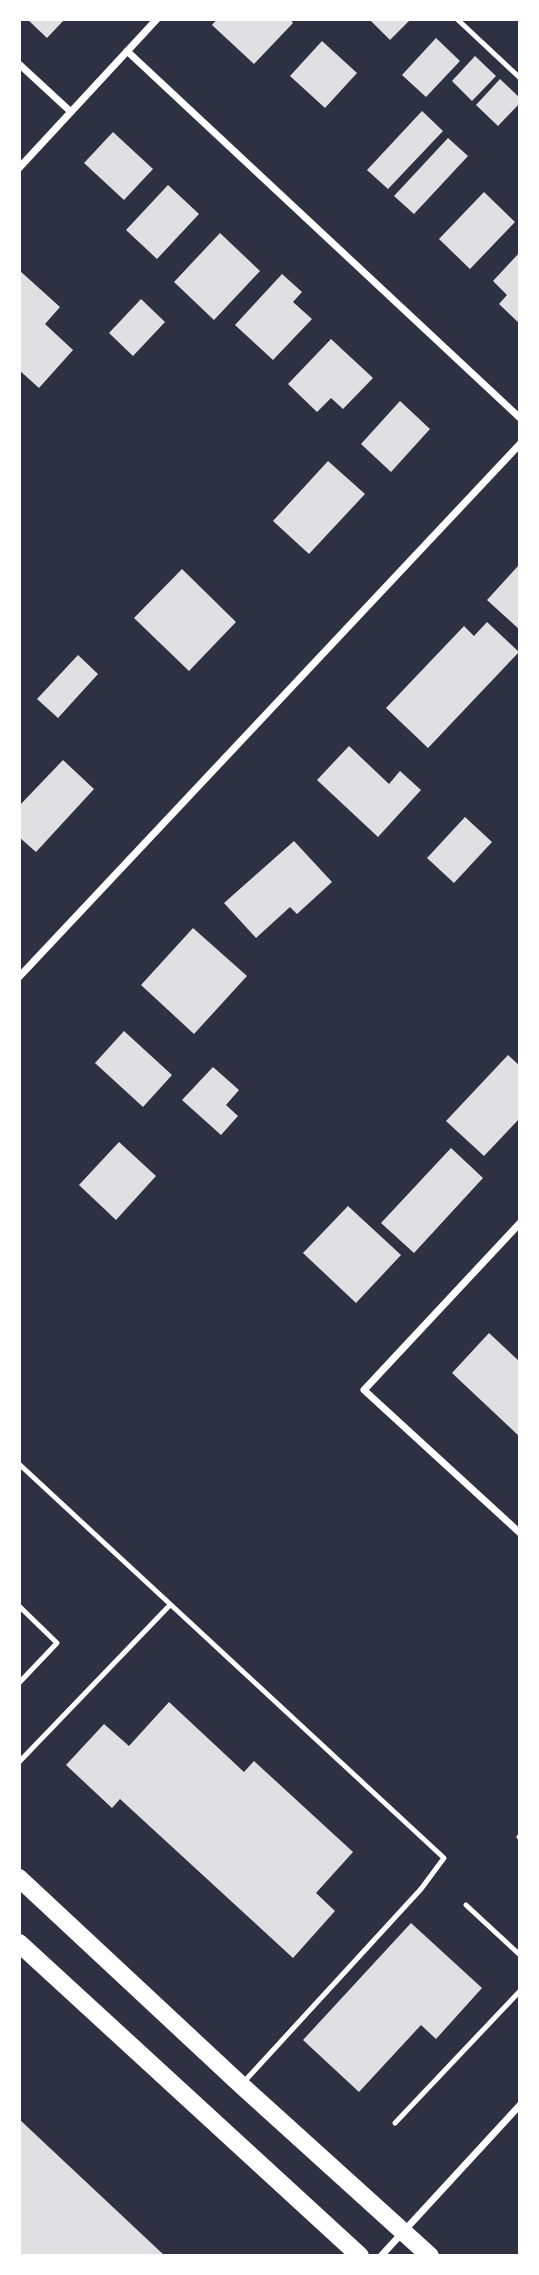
<!DOCTYPE html>
<style>
body{margin:0}
#map{position:relative;width:539px;height:2275px;overflow:hidden;background:#2d3142;font-family:"Crimson Pro",serif}
canvas{display:block}
.frame{position:absolute;inset:0;border:21px solid #fff;pointer-events:none}
</style>
<div id="map">
<canvas width="539" height="2275"></canvas>
<div class="frame"></div>
</div>
<script>
const g = document.querySelector('canvas').getContext('2d');
g.lineJoin = 'round';
function fill(path, color) { g.fillStyle = color; g.fill(path, 'evenodd'); }
function stroke(path, color, width, dash) { g.strokeStyle = color; g.lineWidth = width; g.lineCap = dash ? 'butt' : 'round'; g.setLineDash(dash || []); g.stroke(path); }
const building = new Path2D(`
 M27,19H65L47,38Z
 M217,19H290L293,23L254,64L212,25Z
 M369,19H411L390,40Z
 M436,38L460,61L426,97L402,75Z
 M322,41L357,73L325,108L290,76Z
 M475,56L496,76L472,101L452,81Z
 M500,79L520,98V103L498,126L476,105Z
 M422,111L443,131L388,189L367,170Z
 M113,132L153,169L124,200L84,163Z
 M448,138L468,156L414,214L394,196Z
 M168,185L199,214L157,259L126,230Z
 M484,192L515,222L470,269L439,239Z
 M220,233L260,271L214,320L174,282Z
 M520,252V324L499,304L507,295L493,281Z
 M19,270L60,307L45,324L73,350L39,388L19,370Z
 M282,274L302,292L293,302L312,319L273,360L235,325Z
 M141,299L165,322L133,356L109,333Z
 M331,339L373,378L343,409L331,398L317,412L288,384Z
 M400,401L430,429L391,472L361,444Z
 M328,461L365,494L309,554L273,521Z
 M518,566L520,568V630L487,600Z
 M182,569L236,622L189,671L134,618Z
 M487,622L519,652L428,748L386,708L464,626L474,636Z
 M78,655L98,674L58,718L37,699Z
 M349,746L389,784L400,771L421,790L378,837L317,780Z
 M63,760L94,789L36,852L19,837V806Z
 M465,817L492,842L454,883L427,858Z
 M294,841L332,882L297,914L290,907L256,938L224,903Z
 M193,928L247,976L194,1034L141,985Z
 M124,1031L172,1075L143,1107L95,1063Z
 M508,1055L520,1066V1118L484,1156L446,1121Z
 M213,1067L239,1090L226,1105L238,1116L221,1135L182,1100Z
 M119,1142L156,1176L116,1220L79,1185Z
 M451,1148L483,1178L414,1253L381,1223Z
 M348,1206L401,1255L356,1303L303,1253Z
 M489,1333L520,1362V1437L452,1373Z
 M169,1702L244,1772L254,1761L353,1852L316,1893L335,1911L293,1958L120,1799L112,1808L66,1765L104,1724L129,1746Z
 M411,1923L482,1988L436,2039L421,2025L359,2092L303,2040Z
 M19,2119L165,2256H19Z`);
const service = new Path2D(`
 M457,19L520,78
 M19,1464L444,1858L421,1889L242,2084
 M19,1606L57,1643L19,1683
 M19,1762L170,1605
 M519,1837L520,1838
 M466,1905L520,1955
 M395,2123L520,1991`);
const minor = new Path2D(`
 M127,51L520,418
 M19,64L71,112
 M19,168L157,19
 M19,977L520,444
 M520,1223L364,1390L520,1533
 M381,2256L520,2105`);
const primary = new Path2D(`
 M19,1878L241,2085L430,2256
 M19,1943L360,2256`);
fill(building, '#e0e0e3');
stroke(service, '#fff', 5);
stroke(minor, '#fff', 7);
stroke(primary, '#fff', 18);
</script>
